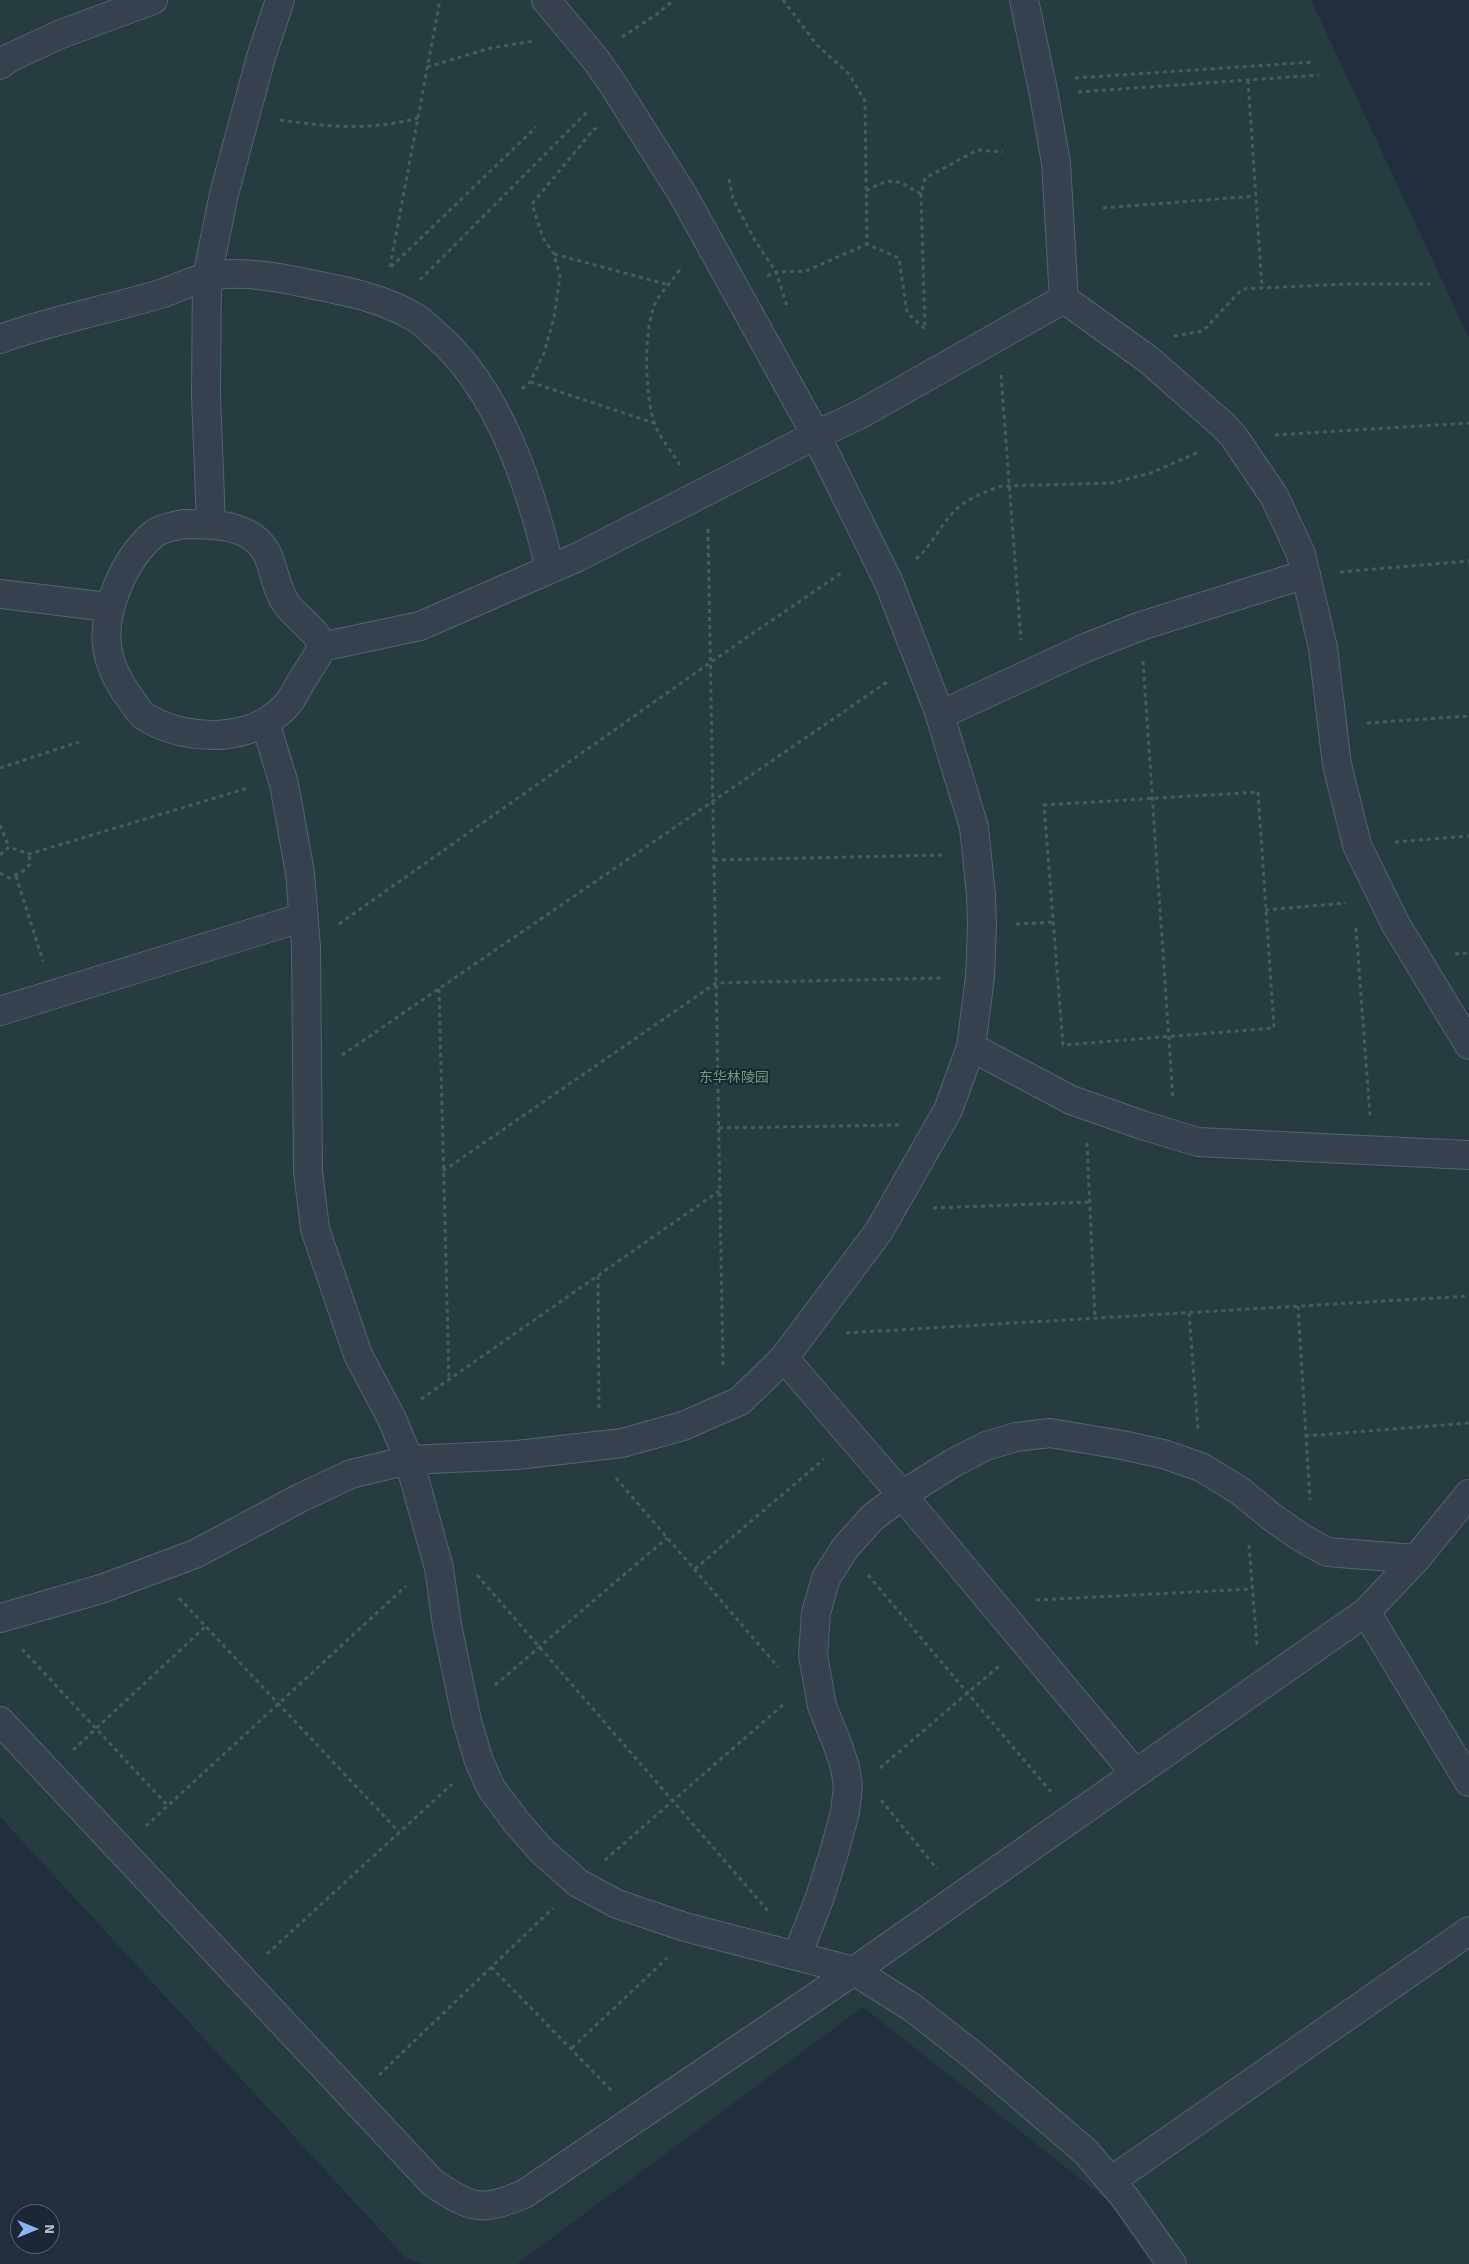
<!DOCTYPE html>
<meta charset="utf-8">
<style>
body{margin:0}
#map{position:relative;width:1469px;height:2264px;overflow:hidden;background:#242f3e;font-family:Signika,sans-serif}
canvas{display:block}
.north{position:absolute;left:10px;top:2204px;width:50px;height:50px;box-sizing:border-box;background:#1d2633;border:1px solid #59626f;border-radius:50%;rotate:90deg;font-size:14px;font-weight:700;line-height:20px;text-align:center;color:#b4bcc9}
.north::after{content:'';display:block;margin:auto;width:18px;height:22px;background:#8ab4f8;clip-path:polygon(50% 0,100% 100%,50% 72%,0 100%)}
</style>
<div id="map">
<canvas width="1469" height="2264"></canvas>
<div class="north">N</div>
</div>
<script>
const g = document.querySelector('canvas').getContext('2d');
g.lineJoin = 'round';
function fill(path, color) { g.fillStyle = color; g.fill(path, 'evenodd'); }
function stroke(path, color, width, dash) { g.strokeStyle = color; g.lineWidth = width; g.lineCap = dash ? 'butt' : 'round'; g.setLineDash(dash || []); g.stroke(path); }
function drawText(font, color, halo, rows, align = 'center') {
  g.font = font + ' Signika,"Noto Sans SC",sans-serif'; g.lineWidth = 4; g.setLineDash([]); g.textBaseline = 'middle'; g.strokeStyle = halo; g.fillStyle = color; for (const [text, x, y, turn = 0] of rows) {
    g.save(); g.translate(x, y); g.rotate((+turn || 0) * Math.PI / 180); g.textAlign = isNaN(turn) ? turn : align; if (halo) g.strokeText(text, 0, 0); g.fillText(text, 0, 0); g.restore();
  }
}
const green = new Path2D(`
 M0,0H1311L1469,338V2264H1151L1107,2200L863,2007L517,2264H423L406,2258L0,1817Z`);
const path = new Path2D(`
 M783,0L817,45L849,74L865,101L867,244L899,258L907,313L925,329L921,194L925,178L978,150L1003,152
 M622,37L657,14L674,0
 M427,67L491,48L533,41
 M1075,78L1314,62
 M1248,80L1262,288
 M1078,92L1319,75
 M280,120C331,127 368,131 418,118
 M729,179L733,199L756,242L776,272L787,306
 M866,191C893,176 895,179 921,194
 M1103,208L1255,196
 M554,254L669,285
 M390,267L440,0
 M391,267L536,127
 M767,276L776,272L806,271L867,244
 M420,280L588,111
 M1174,336L1203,331L1242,289L1347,284H1430
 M1001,375L1021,640
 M530,382L654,423
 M522,389L530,382L544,353L554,318L560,276L554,254L543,238L532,204L594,129H601
 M1275,435L1469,423
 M680,465C672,452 659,437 654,422C645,394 642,324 658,298C665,288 674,278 681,268V266
 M708,529L723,1367
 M916,559C931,546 938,529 951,515C963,500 984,492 1002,486L1112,483L1151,473L1199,452
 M1340,572L1469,561
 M1143,661L1173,1099
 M1367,723L1469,716
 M0,768L79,742
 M1258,792L1274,1028L1063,1045L1044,805Z
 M0,825L9,847
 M1395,842L1469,836
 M0,855L9,847L29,854L248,788
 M714,860L942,855
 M0,873L9,878L25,870L30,864L29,854
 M16,876L43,961
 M1265,910L1346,903
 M339,924L711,662L844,571
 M1016,924L1053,922
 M1356,928L1370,1116
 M1455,954L1469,953
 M439,989L449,1380
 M342,1055L890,680
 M719,1128L900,1125
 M1087,1143L1095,1319
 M443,1171L716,983L944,978
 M933,1208L1089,1202
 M598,1276L599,1412
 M1298,1306L1310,1500
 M1189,1313L1198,1429
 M846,1333L1469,1296
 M421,1399L719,1191
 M1305,1436L1469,1423
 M616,1478L778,1667
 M1249,1545L1257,1646
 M695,1569L824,1459
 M477,1575L769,1912
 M868,1575L1051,1792
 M179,1598L399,1832
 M1036,1600L1252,1589
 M22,1649L168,1806
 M495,1685L667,1538
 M73,1750L206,1626
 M880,1768L999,1666
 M881,1800L937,1869
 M146,1826L406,1586
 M605,1860L785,1703
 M267,1954L452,1784
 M491,1967L613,2092
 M572,2048L667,1958
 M379,2075L553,1908`);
const minor = new Path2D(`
 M1024,0L1044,95L1056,163L1064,299
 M0,65L9,58L61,34L153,0
 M1064,299L1149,360L1224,426L1234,437L1274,496L1301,554L1323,648L1337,765L1357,845L1395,923L1469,1045
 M0,339C52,320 107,310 160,294C176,289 191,281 207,277C239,269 283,278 315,285C350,292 385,299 416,318C423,322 429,329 436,335C500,390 531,489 550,569
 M183,524C216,524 258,524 270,561C275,575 278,594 288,606C296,617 321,634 321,647C321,653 301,680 297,689C271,743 190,746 144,716C139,712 134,704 130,698C102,661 100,627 118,585C126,566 139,546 155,533C162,528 175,526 183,524Z
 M211,524L206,395L207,277L224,194L261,57L280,0
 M0,594L108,607
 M321,647L420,626L578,557L816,435L859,415L1064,299
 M940,715L1085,648L1141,626L1306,574
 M265,722L284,784L300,873L306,947L308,1171L315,1229L358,1355L392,1419L409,1460L439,1568L447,1625L467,1721L479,1761L491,1788L518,1824L542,1851L578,1883L617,1904L685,1927L854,1971L913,2008L974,2056L1086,2152L1126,2199L1172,2264
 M0,1011L304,917
 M971,1047L1071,1100L1142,1125L1198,1142L1469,1155
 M784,1358L902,1495L1135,1773
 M1469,1494L1416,1559L1366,1612L1469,1782
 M0,1618L101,1589L195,1554L300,1498L351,1474L409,1460L517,1455L622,1443L683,1426L740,1401L784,1358L879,1231L948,1110L971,1047L980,977L982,927L981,895L974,827L938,709L889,583L816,435L683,195L614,86L596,60L546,0
 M0,1721L433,2183C472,2209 481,2212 524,2194L854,1971L1366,1612
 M797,1956L820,1897L835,1849L845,1812L848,1786L845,1767L838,1746L822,1706L813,1655L816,1613L826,1578L845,1548L872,1518L902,1495L953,1463L986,1446L1016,1437L1050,1433L1122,1445L1163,1454L1201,1467L1240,1491L1273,1518L1302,1538L1327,1552L1416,1559
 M1111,2181L1469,1931`);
const parkNames = [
 ["东华林陵园",734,1078]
];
fill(green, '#263c3f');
stroke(minor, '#565f6c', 30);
stroke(path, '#44595c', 3, [4, 4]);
stroke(minor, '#38414e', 28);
drawText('14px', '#6b9a76', '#1d2633', parkNames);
</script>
